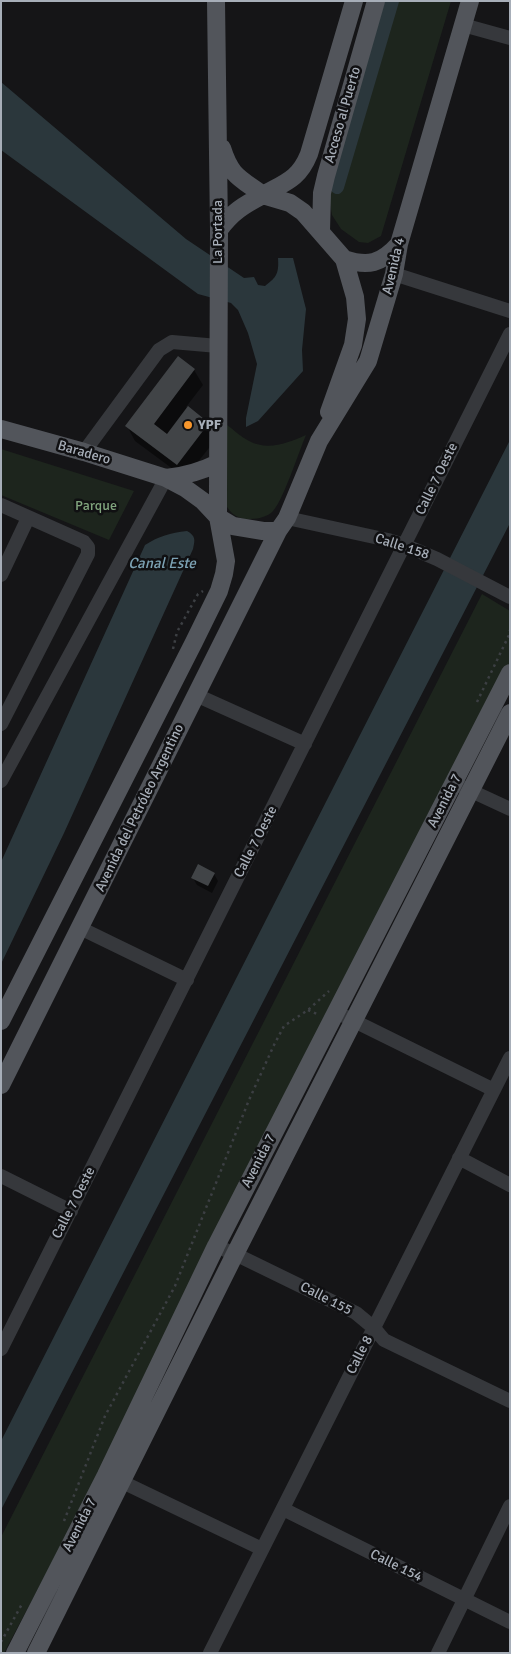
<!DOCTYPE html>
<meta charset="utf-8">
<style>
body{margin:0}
#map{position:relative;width:511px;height:1654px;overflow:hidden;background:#151517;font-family:Signika,sans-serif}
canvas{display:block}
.frame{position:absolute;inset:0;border:2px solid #a7aeb8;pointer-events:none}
</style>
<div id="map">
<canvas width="511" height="1654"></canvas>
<div class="frame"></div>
</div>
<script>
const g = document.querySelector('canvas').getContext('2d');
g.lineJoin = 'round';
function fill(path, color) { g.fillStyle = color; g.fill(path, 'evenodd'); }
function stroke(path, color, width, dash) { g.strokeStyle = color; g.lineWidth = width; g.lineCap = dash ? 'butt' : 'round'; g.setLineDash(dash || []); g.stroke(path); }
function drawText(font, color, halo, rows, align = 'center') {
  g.font = font + ' Signika,sans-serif'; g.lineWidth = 5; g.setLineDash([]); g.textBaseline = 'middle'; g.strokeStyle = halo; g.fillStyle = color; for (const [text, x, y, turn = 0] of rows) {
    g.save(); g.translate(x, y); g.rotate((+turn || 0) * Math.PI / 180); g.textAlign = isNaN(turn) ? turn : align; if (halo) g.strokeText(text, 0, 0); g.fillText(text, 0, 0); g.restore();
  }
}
const green = new Path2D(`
 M388,1H451L381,236L368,243L359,242L341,229L332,215L329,198Z
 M227,425C234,430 241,437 249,441C268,451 288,443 306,435C299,451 282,505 271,513C264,518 256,519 248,519C235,519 228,511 223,499Z
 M1,449L134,491L109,540L1,495Z
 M482,594L510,611V662L65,1538L4,1653H1V1537Z`);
const water = new Path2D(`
 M1,82L186,239L244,278L254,277L258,285L265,286C277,277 279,273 278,258H293L306,309L302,350L303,371L258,421L246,427V418L257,364L248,333L238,310L231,303L198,294L1,150Z
 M510,440V523L1,1510V1441Z
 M187,531C196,536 195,540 193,549L64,833L1,964V862L145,545C159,536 170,533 187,531Z`);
const shadow = new Path2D(`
 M179,358L194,370L203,385L186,407L208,423L217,438L185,478L135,441L127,426Z
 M214,874L218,881L212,893L197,885L193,878Z`);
const canal = new Path2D(`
 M337,187L392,1`);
const building = new Path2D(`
 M178,356L195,369L154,424L167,434L188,406L209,423L177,465L125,426Z
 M198,864L215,873L208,886L191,878Z`);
const path = new Path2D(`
 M173,649L177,632L198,594L203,591
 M477,702L509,635L510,630
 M308,1010L319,1015
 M64,1521L105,1416L175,1286L249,1100L274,1045L284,1026L308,1010L329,991
 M1,1642L22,1604`);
const minor = new Path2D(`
 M463,25L510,38
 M394,274L510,311
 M84,452L159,350L172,342L218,346
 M1,505L84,542L88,547V554L1,724
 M287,518L388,540L404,545L437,559L510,597
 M1,575L28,518
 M196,695L305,744
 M1,781L166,478
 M454,783L510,809
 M80,928L187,980
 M336,1012L494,1090
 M459,1158L510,1185
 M1,1176L71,1211
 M216,1246L235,1254L356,1313L374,1328L384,1340L510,1401
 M1,1349L510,334
 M114,1478L262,1549
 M283,1509L510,1622
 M210,1653L510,1058
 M438,1653L510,1506`);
const major = new Path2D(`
 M222,148C231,177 240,178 263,195C286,182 299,179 309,154L354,1
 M219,230C232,212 244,205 263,195L290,203L303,212L344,259L355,297L357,319L353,345L329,412
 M321,231L322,193L326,176L376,1
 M344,259C368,267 381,264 399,244
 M1,429L84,452L166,478L185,488L203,501L218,517L233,526L263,531H278
 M166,478C185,476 200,472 218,463
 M1,1021L194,642L219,591L224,574L226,561L218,517V493L219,230L216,1
 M1,1085L278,531L287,518L319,441L368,361L394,274L399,244L470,1
 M15,1653L106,1475L216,1246L510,673
 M36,1653L235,1254L510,713`);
const markers = [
 [188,425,5,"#f8972c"]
];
const streetNames = [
 ["Acceso al Puerto",343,115,-74],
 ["La Portada",218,232,-90],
 ["Avenida 4",394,266,-77],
 ["Baradero",84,453,16],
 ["Calle 7 Oeste",437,479,-64],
 ["Calle 158",402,547,18],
 ["Avenida 7",445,801,-63],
 ["Avenida del Petróleo Argentino",140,808,-64],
 ["Calle 7 Oeste",256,842,-63],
 ["Avenida 7",259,1161,-63],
 ["Calle 7 Oeste",74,1203,-63],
 ["Calle 155",326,1299,27],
 ["Calle 8",360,1355,-63],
 ["Avenida 7",80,1525,-63],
 ["Calle 154",396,1566,26]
];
const poiNames = [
 ["YPF",198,425]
];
const parkNames = [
 ["Parque",96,506]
];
const waterNames = [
 ["Canal Este",162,564]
];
fill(green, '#1d251d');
fill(water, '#2b373c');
fill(shadow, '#0007');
stroke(canal, '#2b373c', 14);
fill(building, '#414447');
stroke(path, '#3c3f43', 2.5, [2.5, 4]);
stroke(minor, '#36383c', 14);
stroke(major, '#52555b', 18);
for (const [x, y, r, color] of markers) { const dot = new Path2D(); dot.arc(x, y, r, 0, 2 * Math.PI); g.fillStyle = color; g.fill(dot); stroke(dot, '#101012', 2); }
drawText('14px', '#a7aeb8', '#101012', streetNames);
drawText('bold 14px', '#a7aeb8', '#101012', poiNames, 'left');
drawText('14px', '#80a47d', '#101012', parkNames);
drawText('italic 15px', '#7ca2b4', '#101012', waterNames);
</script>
